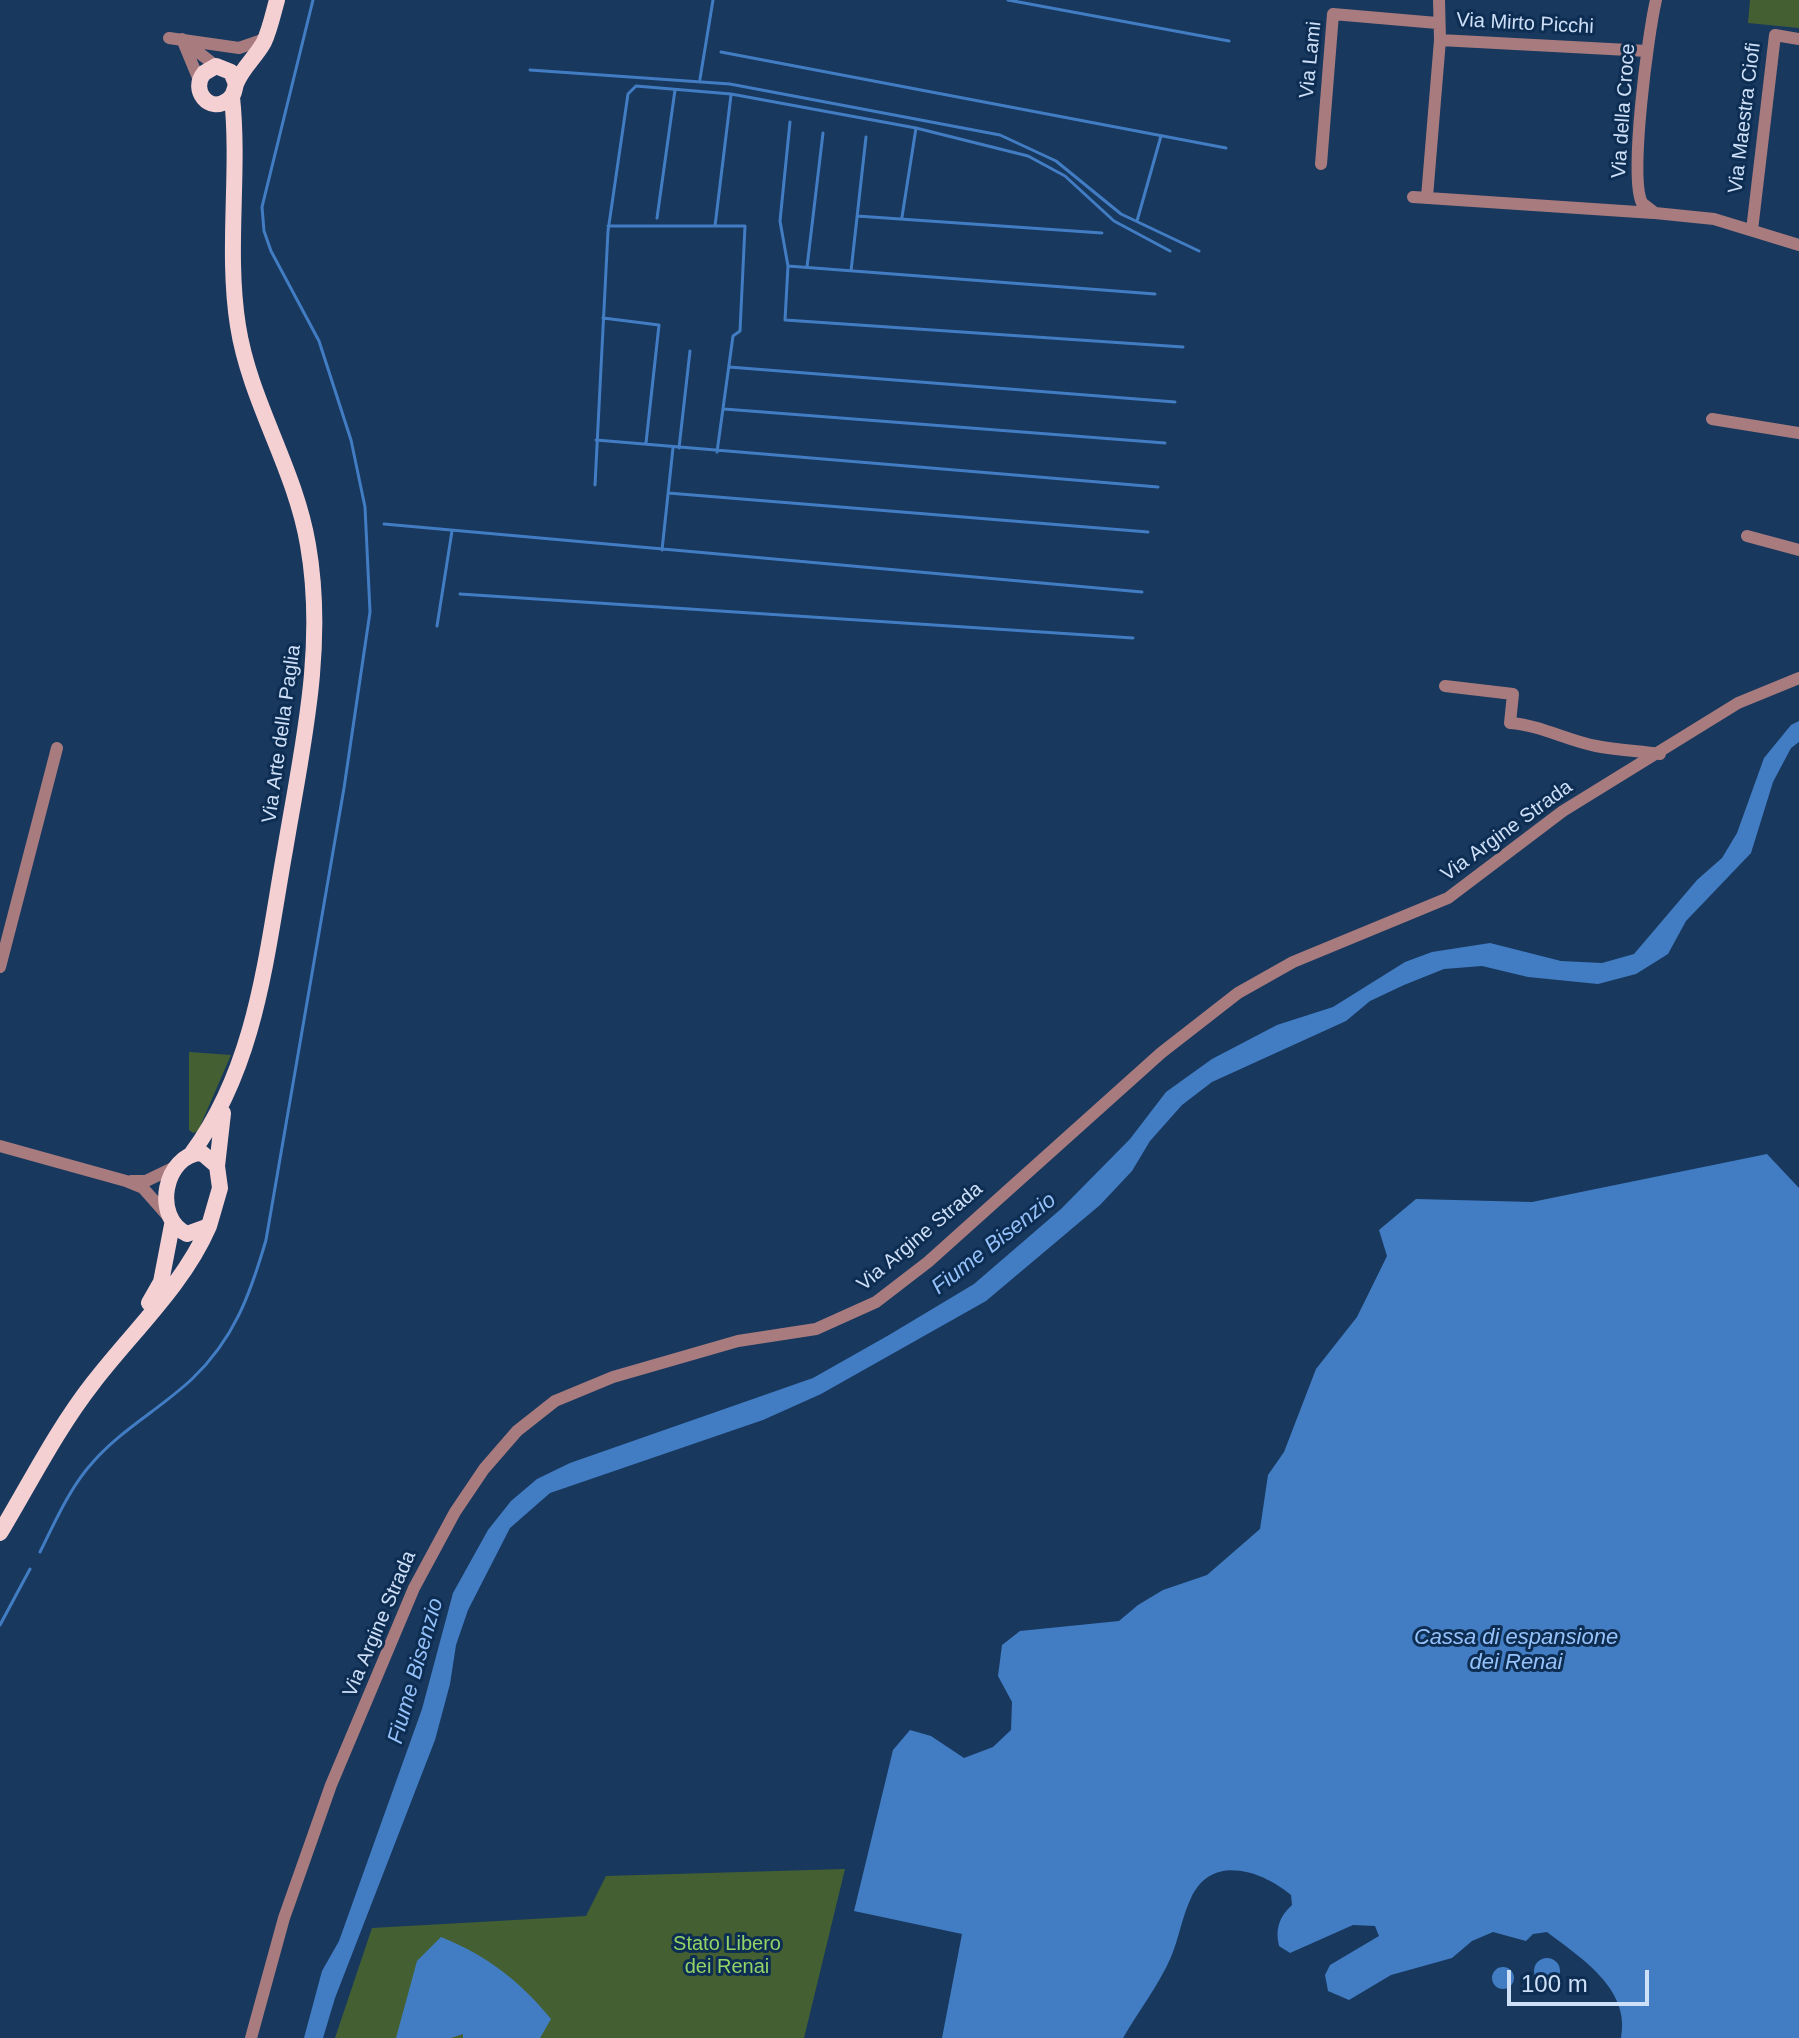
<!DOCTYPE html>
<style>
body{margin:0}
#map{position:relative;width:1799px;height:2038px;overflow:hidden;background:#18385e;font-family:Helvetica,sans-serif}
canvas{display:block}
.scale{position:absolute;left:1507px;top:1970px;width:142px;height:36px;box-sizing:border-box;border:4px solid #cee0f8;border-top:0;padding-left:10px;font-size:24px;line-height:28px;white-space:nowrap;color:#cee0f8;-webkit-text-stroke:6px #0e2d52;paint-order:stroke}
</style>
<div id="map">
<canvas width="1799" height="2038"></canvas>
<div class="scale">100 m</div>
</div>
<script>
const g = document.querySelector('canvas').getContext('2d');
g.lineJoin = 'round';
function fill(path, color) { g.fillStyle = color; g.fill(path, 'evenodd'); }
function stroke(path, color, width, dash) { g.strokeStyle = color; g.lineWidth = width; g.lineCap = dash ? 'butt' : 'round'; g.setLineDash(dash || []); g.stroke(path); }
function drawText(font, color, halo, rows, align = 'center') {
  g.font = font + ' Helvetica,sans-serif'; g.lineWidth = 6; g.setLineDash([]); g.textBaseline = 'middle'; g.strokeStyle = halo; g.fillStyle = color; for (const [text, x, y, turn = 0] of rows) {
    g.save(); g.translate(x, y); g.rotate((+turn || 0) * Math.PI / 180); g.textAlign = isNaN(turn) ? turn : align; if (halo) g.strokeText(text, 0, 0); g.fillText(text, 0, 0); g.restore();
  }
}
const green = new Path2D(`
 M1750,0H1799V28L1748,23Z
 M189,1052L231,1055L198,1131L193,1133L189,1130Z
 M845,1869L804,2038H335L372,1928L586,1916L606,1876Z`);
const water = new Path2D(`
 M1799,721V742L1791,748L1773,782L1751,853L1686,921L1668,954L1636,974L1598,984L1528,977L1482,966L1444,969L1404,985L1370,1001L1346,1021L1212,1082L1182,1105L1150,1141L1132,1171L1100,1205L986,1301L821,1394L763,1420L550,1493L510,1528L468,1610L456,1645L450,1684L435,1740L335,1998L323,2038H304L322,1971L339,1941L422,1709L453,1593L488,1530L511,1501L537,1479L570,1463L813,1378L889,1335L974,1284L1061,1209L1130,1139L1166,1092L1212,1059L1277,1025L1333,1007L1405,962L1432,952L1490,943L1561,961L1602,963L1634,954L1697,880L1722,858L1737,833L1764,758L1791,725Z
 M1767,1154L1799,1188V2038H1621C1631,1989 1581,1958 1547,1932L1533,1934L1526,1941L1493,1932L1472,1941L1452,1958L1391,1975L1349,2000L1328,1991L1325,1975L1330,1965L1379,1936L1375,1926L1353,1925L1290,1953L1279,1946C1275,1929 1279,1917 1292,1905L1291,1895C1262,1871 1212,1853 1191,1898C1182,1917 1179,1938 1171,1957C1159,1985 1138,2012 1123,2038H942L962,1934L854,1911L893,1750L910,1730L931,1736L964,1758L993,1747L1011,1730L1012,1702L998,1676L1002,1645L1020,1631L1119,1621L1138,1605L1163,1590L1207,1575L1260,1529L1268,1475L1284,1452L1316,1369L1357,1317L1387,1256L1379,1230L1416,1199L1532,1202Z
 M441,1937C486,1955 520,1981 551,2019L540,2038H463V2034L451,2038H396L417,1961Z
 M1534 1971a13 13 0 1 1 26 0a13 13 0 1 1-26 0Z
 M1492 1978a11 11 0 1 1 22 0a11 11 0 1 1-22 0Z`);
const stream = new Path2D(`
 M1008,0L1229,41
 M721,52L1226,148
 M530,70L730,84L1000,135L1056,161L1121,214L1199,251
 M700,79L713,0
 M790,122L780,221L788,266L785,320L1183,347
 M857,216L1102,233
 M902,217L916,128
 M657,218L675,90
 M1137,221L1161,136
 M608,226H745L740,331L733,336L717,452
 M715,226L731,95
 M788,266L1155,294
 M807,267L823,133
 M851,271L866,137
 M603,318L659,325L646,443
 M729,367L1175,402
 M724,409L1165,443
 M596,440L1158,487
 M679,448L690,351
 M595,485L608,231L628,94L636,86L731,94L916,128L1028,156L1065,176L1114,221L1170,251
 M668,493L1148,532
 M384,524L1142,592
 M662,550L673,448
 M460,594L1133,638
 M437,626L452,531
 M40,1552C55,1522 70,1487 93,1462C122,1429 160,1409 192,1379C234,1339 250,1295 266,1240L344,788L370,612L365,507L351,440L319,341L271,251L264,231L262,207L313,0
 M0,1625L30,1569`);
const minor = new Path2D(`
 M1439,0L1440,40L1647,51
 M1656,0C1648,34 1629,177 1642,203L1655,213L1714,219L1799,245
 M169,38L239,48L265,39
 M182,39L199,80
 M184,41L216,66
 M1321,164L1333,14L1437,23
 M1413,197L1653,213
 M1427,197L1440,40
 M1752,230L1775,35L1799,39
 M1712,419L1799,433
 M1747,536L1799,550
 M1445,686L1513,694L1510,723C1540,725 1566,740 1596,746C1617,750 1639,751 1660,754
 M0,967L57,748
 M0,1146L126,1181L143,1188L166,1214
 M131,1181H146L173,1168
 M251,2038L284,1918L331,1785L414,1588L455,1512L484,1469L517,1431L555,1401L613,1377L738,1341L816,1329L876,1302L928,1262L1161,1053L1238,993L1293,962L1448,898L1563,811L1738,703L1799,678`);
const major = new Path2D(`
 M236,84L231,72L216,66L204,73C190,90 209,114 228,100C235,95 234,90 236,84C242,68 256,57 264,42C270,29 273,14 277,0
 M192,1153C257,1064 266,955 285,850C302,748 326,648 308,545C295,468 250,402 238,326C226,250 240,173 232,97
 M202,1153L217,1166L220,1188L209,1226L187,1234C152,1218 164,1154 202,1153Z
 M217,1166L223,1113
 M149,1303L161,1282L172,1225
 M0,1533C30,1483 57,1429 93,1383C132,1332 183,1286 209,1226`);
const streetNames = [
 ["Via Mirto Picchi",1525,24,3],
 ["Via Lami",1311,60,-84],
 ["Via della Croce",1624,111,-86],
 ["Via Maestra Ciofi",1745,118,-83],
 ["Via Arte della Paglia",282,734,-82],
 ["Via Argine Strada",1507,831,-36],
 ["Via Argine Strada",920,1237,-40],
 ["Via Argine Strada",380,1624,-67]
];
const parkNames = [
 ["Stato Libero",727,1944],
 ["dei Renai",727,1967]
];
const waterNames = [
 ["Fiume Bisenzio",994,1244,-38],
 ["Cassa di espansione",1516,1638],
 ["dei Renai",1516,1663],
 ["Fiume Bisenzio",416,1671,-74]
];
fill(green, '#446032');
fill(water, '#427dc4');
stroke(stream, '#427dc4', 3);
stroke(minor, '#a87b7e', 12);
stroke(major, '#f5d0d2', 16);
drawText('20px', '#cee0f8', '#0e2d52', streetNames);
drawText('20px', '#92d467', '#0e2d52', parkNames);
drawText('italic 22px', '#95c2fa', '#0e2d52', waterNames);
</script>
